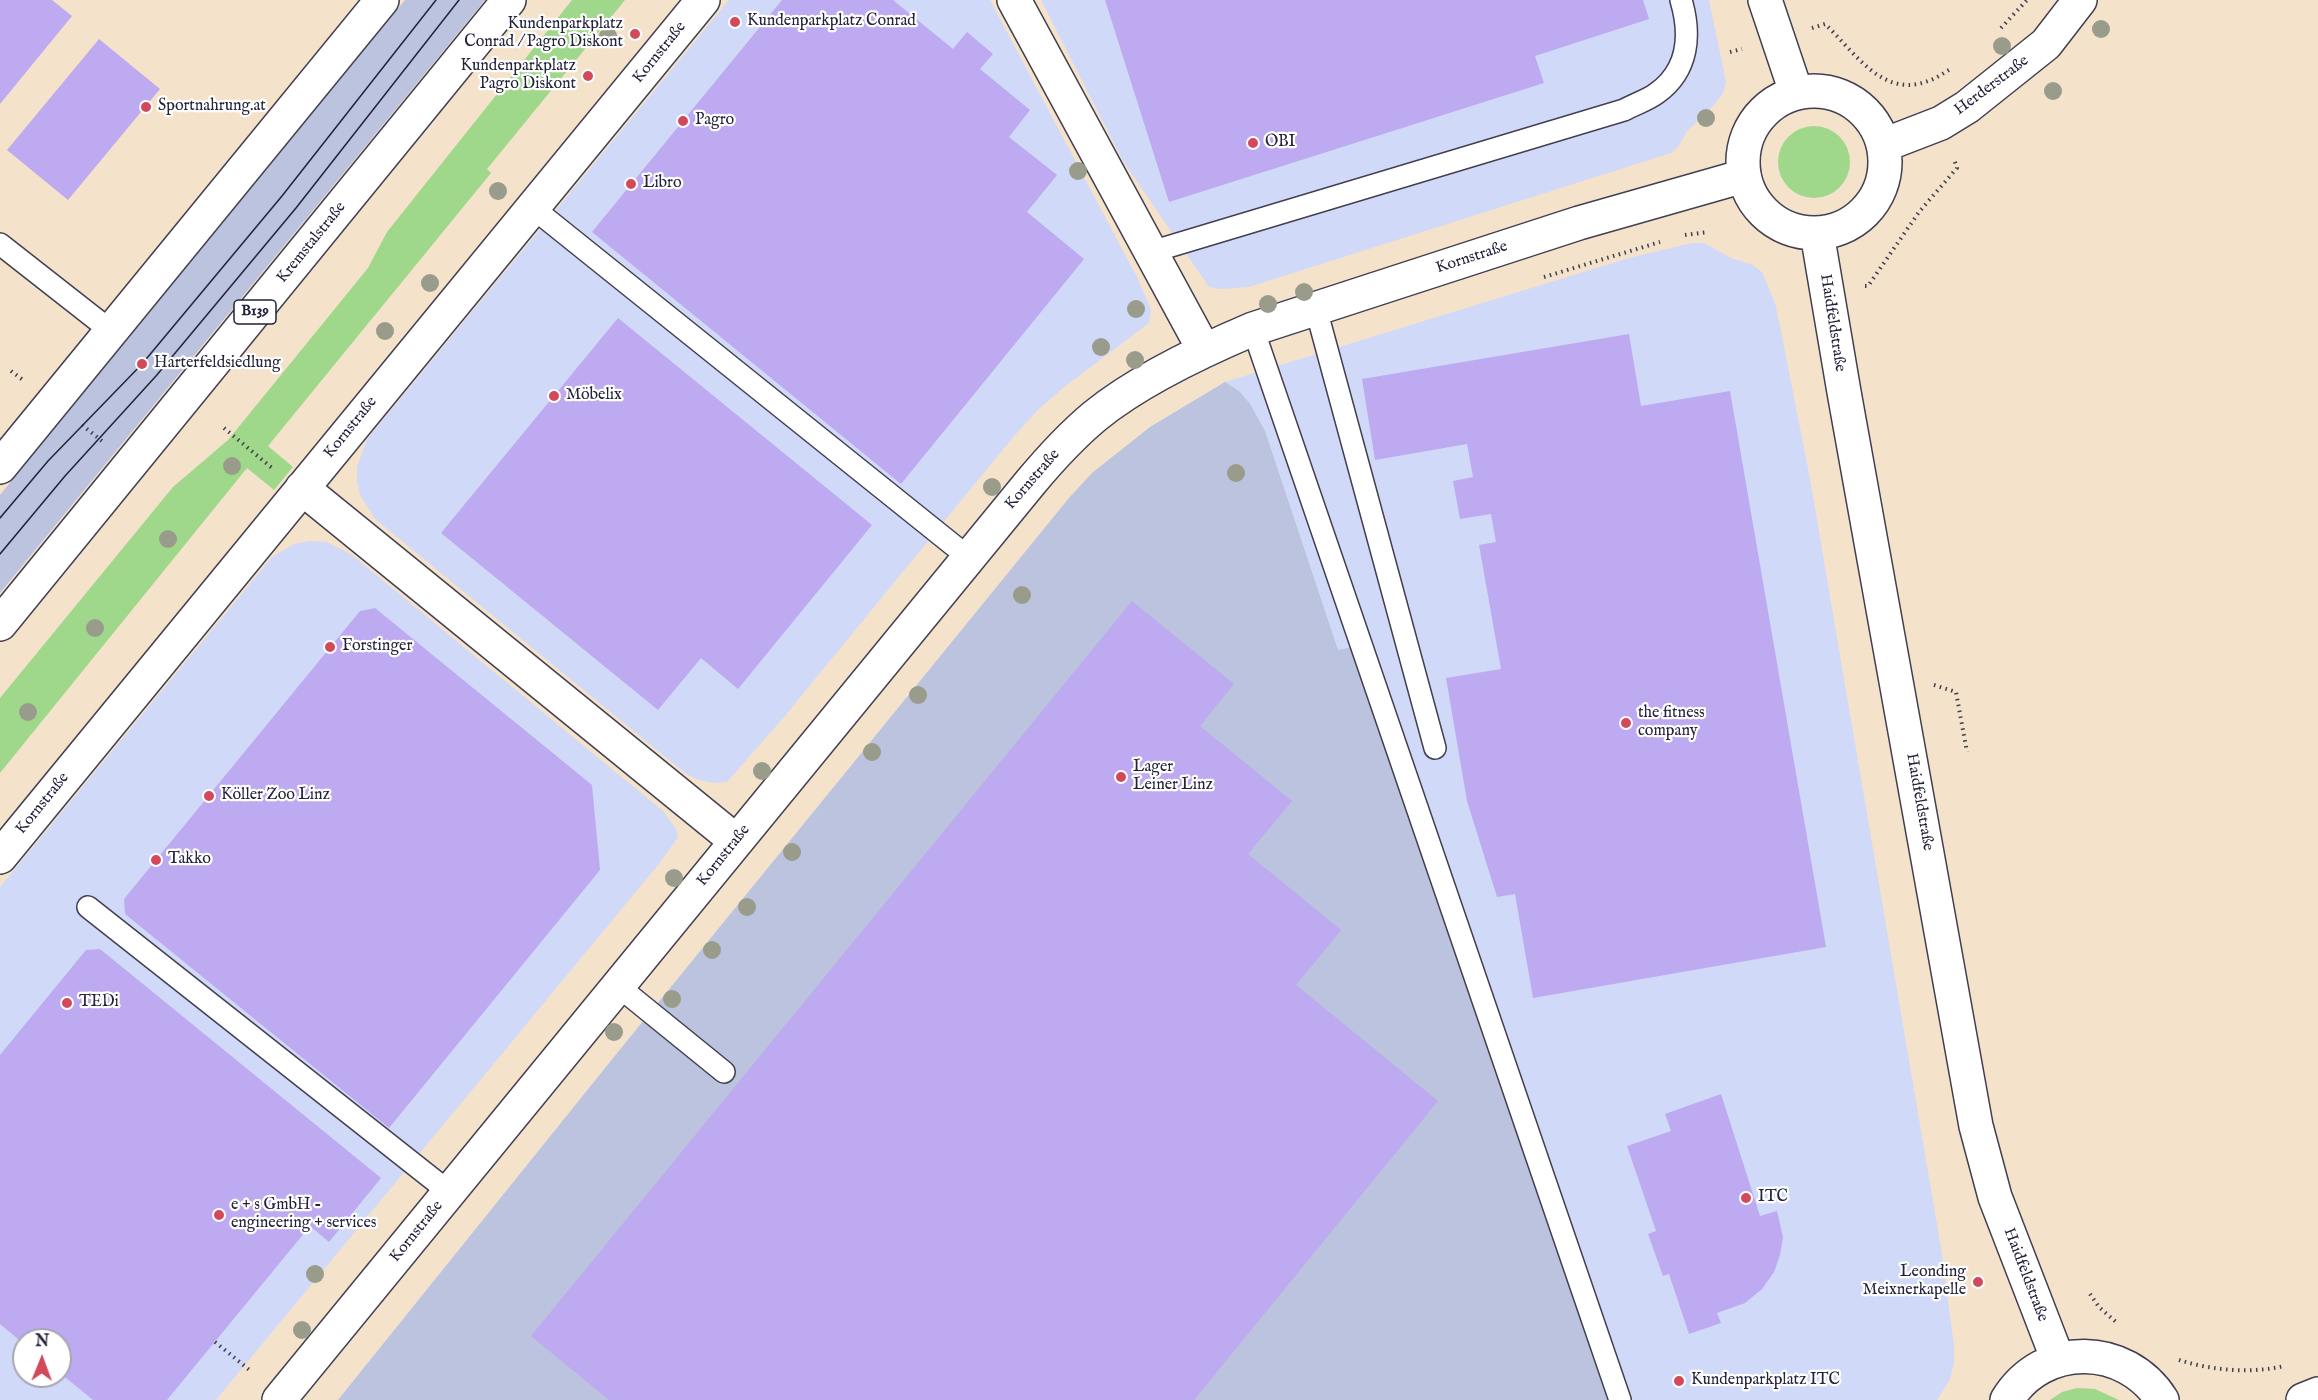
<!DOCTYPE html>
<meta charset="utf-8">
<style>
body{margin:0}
#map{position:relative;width:2318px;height:1400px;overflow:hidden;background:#f4e2ca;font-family:"IM FELL English",serif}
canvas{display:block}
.north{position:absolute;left:12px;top:1328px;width:60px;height:60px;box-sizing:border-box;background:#fff;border:2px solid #a7a7b1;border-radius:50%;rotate:1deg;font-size:16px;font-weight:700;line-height:24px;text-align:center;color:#22223b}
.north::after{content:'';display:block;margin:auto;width:21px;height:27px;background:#d1495b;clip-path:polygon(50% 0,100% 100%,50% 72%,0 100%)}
</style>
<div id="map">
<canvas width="2318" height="1400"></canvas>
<div class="north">N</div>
</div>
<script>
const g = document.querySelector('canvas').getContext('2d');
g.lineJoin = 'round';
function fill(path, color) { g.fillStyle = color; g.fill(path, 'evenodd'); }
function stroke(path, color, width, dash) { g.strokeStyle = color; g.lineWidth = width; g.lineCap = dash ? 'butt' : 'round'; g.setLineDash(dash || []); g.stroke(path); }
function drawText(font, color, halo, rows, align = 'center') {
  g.font = font + ' "IM FELL English",serif'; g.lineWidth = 4.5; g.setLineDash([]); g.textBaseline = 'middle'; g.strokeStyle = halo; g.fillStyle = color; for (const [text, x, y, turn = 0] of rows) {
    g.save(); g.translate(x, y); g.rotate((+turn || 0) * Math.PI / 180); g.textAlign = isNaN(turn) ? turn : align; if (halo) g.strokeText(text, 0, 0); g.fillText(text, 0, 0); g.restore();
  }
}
const built = new Path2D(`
 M729,0H990L1138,279L1151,309L1149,323L1063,388L1039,409L1014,436L784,717L727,782L713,783L699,780L686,774L375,519L360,495L357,482V467L367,439Z
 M1041,0H1709L1726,82L1723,93L1715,104L1687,131L1678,147L1671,153L1249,287L1219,289L1209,287L1123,161Z
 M1692,243H1704L1731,258L1753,265L1762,272L1775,303L1781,331L1810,479L1941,1248L1954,1346V1363L1950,1379L1937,1400H338L618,1052L1069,498L1092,474L1150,427L1225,382L1629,258Z
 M310,541L327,542L352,555L663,811L676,829L678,837L662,860L216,1400H0V887L272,557L294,544ZM24,1340H60V1376H24Z`);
const industrial = new Path2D(`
 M405,0H485L0,593V495Z
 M1225,382L1239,391L1250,404L1265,431L1338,650L1357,646L1607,1400H338L618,1052L1069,498L1092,473L1150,427Z`);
const green = new Path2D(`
 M572,0H625L487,169L491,173L268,446L293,467L274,490L247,468L0,773V698L173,487L228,440L368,268L387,232Z
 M1778 162a36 36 0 1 1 72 0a36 36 0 1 1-72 0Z
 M2077,1388L2095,1389L2119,1400H2050L2062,1392Z`);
const building = new Path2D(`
 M0,0H52L72,16L0,104Z
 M782,0H893L953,49L967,32L993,54L980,69L1030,110L1009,137L1057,175L1027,212L1084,259L901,484L592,232Z
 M1105,0H1643L1649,19L1535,56L1544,83L1169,202Z
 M99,39L160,89L68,200L7,150Z
 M618,318L872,525L738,689L701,658L658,710L441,533Z
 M1629,334L1641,406L1730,391L1826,947L1533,998L1515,894L1497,897L1467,801L1446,678L1501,669L1479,545L1496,542L1491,514L1460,519L1453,481L1473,477L1467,444L1375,460L1362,379Z
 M1132,601L1234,684L1200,726L1292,801L1248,854L1341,930L1296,985L1438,1101L1194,1400H609L531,1336Z
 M375,608L592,785L600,870L389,1128L125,914L124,899L360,611Z
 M100,949L381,1178L329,1242L310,1226L167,1400H93L60,1373V1340H24V1344L0,1324V1055L86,950Z
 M1721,1094L1760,1216L1777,1211L1783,1237L1780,1255L1774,1272L1762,1289L1745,1303L1717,1313L1721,1323L1689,1334L1669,1274L1663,1276L1648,1234L1656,1231L1627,1146L1671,1131L1665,1114Z`);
const path = new Path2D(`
 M1812,28L1825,24C1854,51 1882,99 1928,81C1935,79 1942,74 1949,70
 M2001,28L2027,0
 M1730,52L1742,49
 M1685,235L1708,232
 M1544,277L1660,242
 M1865,286H1868L1919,212L1957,168L1954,159
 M11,371L23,380
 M82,425L102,441
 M224,428L272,468
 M1934,685L1956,692L1967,752
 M2090,1294L2099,1307L2116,1322
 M215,1342L252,1372
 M2179,1360C2211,1370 2250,1374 2284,1366`);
const service = new Path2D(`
 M533,208L968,557
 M0,244L111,331
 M1151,252L1624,110C1635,104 1648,100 1657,93C1689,70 1691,34 1681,0
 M1316,309L1435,748
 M1253,329L1620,1400
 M88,907L449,1192
 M618,986L724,1072`);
const minor = new Path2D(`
 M1014,0L1204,350
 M302,488L736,841
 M0,857L703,0
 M279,1400L1030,483C1050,459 1071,436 1095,416C1139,380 1201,351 1253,329L1579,223L1744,176
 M2303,1400L2318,1394`);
const tertiary = new Path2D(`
 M1765,0L1796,92
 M1743 162a71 71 0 1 1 142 0a71 71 0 1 1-142 0Z
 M1884,145L1941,123L1967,107L2046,44L2080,0
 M1817,233L1844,392L1976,1126L1995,1197L2058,1360
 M2007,1400C2043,1341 2126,1343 2162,1400`);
const primary = new Path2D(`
 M0,467L382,0
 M0,624L509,0`);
const tram = new Path2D(`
 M0,518L48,461L142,364L282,196L436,0
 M0,554L65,476L156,376L296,208L459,0`);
const trees = [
 [2101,29],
 [608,36],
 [2002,46],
 [2053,91],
 [1706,118],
 [1078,171],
 [498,191],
 [430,283],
 [1304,292],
 [1268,304],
 [1136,309],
 [385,331],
 [1101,347],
 [1135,360],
 [232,466],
 [1236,473],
 [992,487],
 [168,539],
 [1022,595],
 [95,628],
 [918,695],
 [28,712],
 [872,752],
 [762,771],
 [792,852],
 [674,878],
 [747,907],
 [712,950],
 [672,999],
 [614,1032],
 [315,1274],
 [302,1330]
];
const markers = [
 [735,22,6,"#d1495b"],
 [635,34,6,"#d1495b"],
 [588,76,6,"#d1495b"],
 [146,107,6,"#d1495b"],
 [683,121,6,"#d1495b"],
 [1253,143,6,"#d1495b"],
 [631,184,6,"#d1495b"],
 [142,364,6,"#d1495b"],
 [554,396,6,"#d1495b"],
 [330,647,6,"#d1495b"],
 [1626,723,6,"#d1495b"],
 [1121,777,6,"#d1495b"],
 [209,796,6,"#d1495b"],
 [156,860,6,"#d1495b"],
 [67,1003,6,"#d1495b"],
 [1746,1198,6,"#d1495b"],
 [219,1215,6,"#d1495b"],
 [1978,1282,6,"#d1495b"],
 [1679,1381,6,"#d1495b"]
];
const shields = [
 [255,312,42]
];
const shieldNames = [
 ["B139",255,312]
];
const poiNames = [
 ["Kundenparkplatz Conrad",747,22],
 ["Kundenparkplatz",623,25,"right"],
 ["Conrad / Pagro Diskont",623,43,"right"],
 ["Kundenparkplatz",576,67,"right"],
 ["Pagro Diskont",576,85,"right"],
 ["Sportnahrung.at",158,107],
 ["Pagro",695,121],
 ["OBI",1265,143],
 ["Libro",643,184],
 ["Harterfeldsiedlung",154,364],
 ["Möbelix",566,396],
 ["Forstinger",342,647],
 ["the fitness",1638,714],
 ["company",1638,732],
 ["Lager",1133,768],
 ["Leiner Linz",1133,786],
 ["Köller Zoo Linz",221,796],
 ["Takko",168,860],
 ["TEDi",79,1003],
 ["ITC",1758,1198],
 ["e + s GmbH -",231,1206],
 ["engineering + services",231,1224],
 ["Leonding",1966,1273,"right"],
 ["Meixnerkapelle",1966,1291,"right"],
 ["Kundenparkplatz ITC",1691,1381]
];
const streetNames = [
 ["Kornstraße",660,53,-51],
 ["Herderstraße",1992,86,-37],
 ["Kremstalstraße",312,243,-51],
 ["Kornstraße",1472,258,-18],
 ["Haidfeldstraße",1832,323,81],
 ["Kornstraße",351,428,-51],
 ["Kornstraße",1033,480,-49],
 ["Haidfeldstraße",1919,802,80],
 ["Kornstraße",43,804,-51],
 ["Kornstraße",724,856,-51],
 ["Kornstraße",417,1232,-51],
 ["Haidfeldstraße",2025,1275,69]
];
fill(built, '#d1d9f9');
fill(industrial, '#bbc3de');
fill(green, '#9fd88b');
fill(building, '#bdaaf0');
stroke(service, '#423f50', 24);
stroke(minor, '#423f50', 36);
stroke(tertiary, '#423f50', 36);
stroke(primary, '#423f50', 36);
stroke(path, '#423f50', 4, [1.5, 4.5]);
stroke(service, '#fff', 21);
stroke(minor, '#fff', 33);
stroke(tertiary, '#fff', 33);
stroke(primary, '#fff', 33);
stroke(tram, '#22223b', 1.5);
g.fillStyle = '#999c8b';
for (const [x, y] of trees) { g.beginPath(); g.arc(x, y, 9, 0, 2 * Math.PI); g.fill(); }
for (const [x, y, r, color] of markers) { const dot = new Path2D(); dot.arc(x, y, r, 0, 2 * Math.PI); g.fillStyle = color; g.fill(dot); stroke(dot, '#fff', 2); }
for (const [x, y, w] of shields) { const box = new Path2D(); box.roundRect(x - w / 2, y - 12, w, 24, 4.5); g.fillStyle = '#fff'; g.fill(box); stroke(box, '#22223b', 1.5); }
drawText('bold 15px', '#22223b', null, shieldNames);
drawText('16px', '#22223b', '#fff', poiNames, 'left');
drawText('16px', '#22223b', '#fff', streetNames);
</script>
